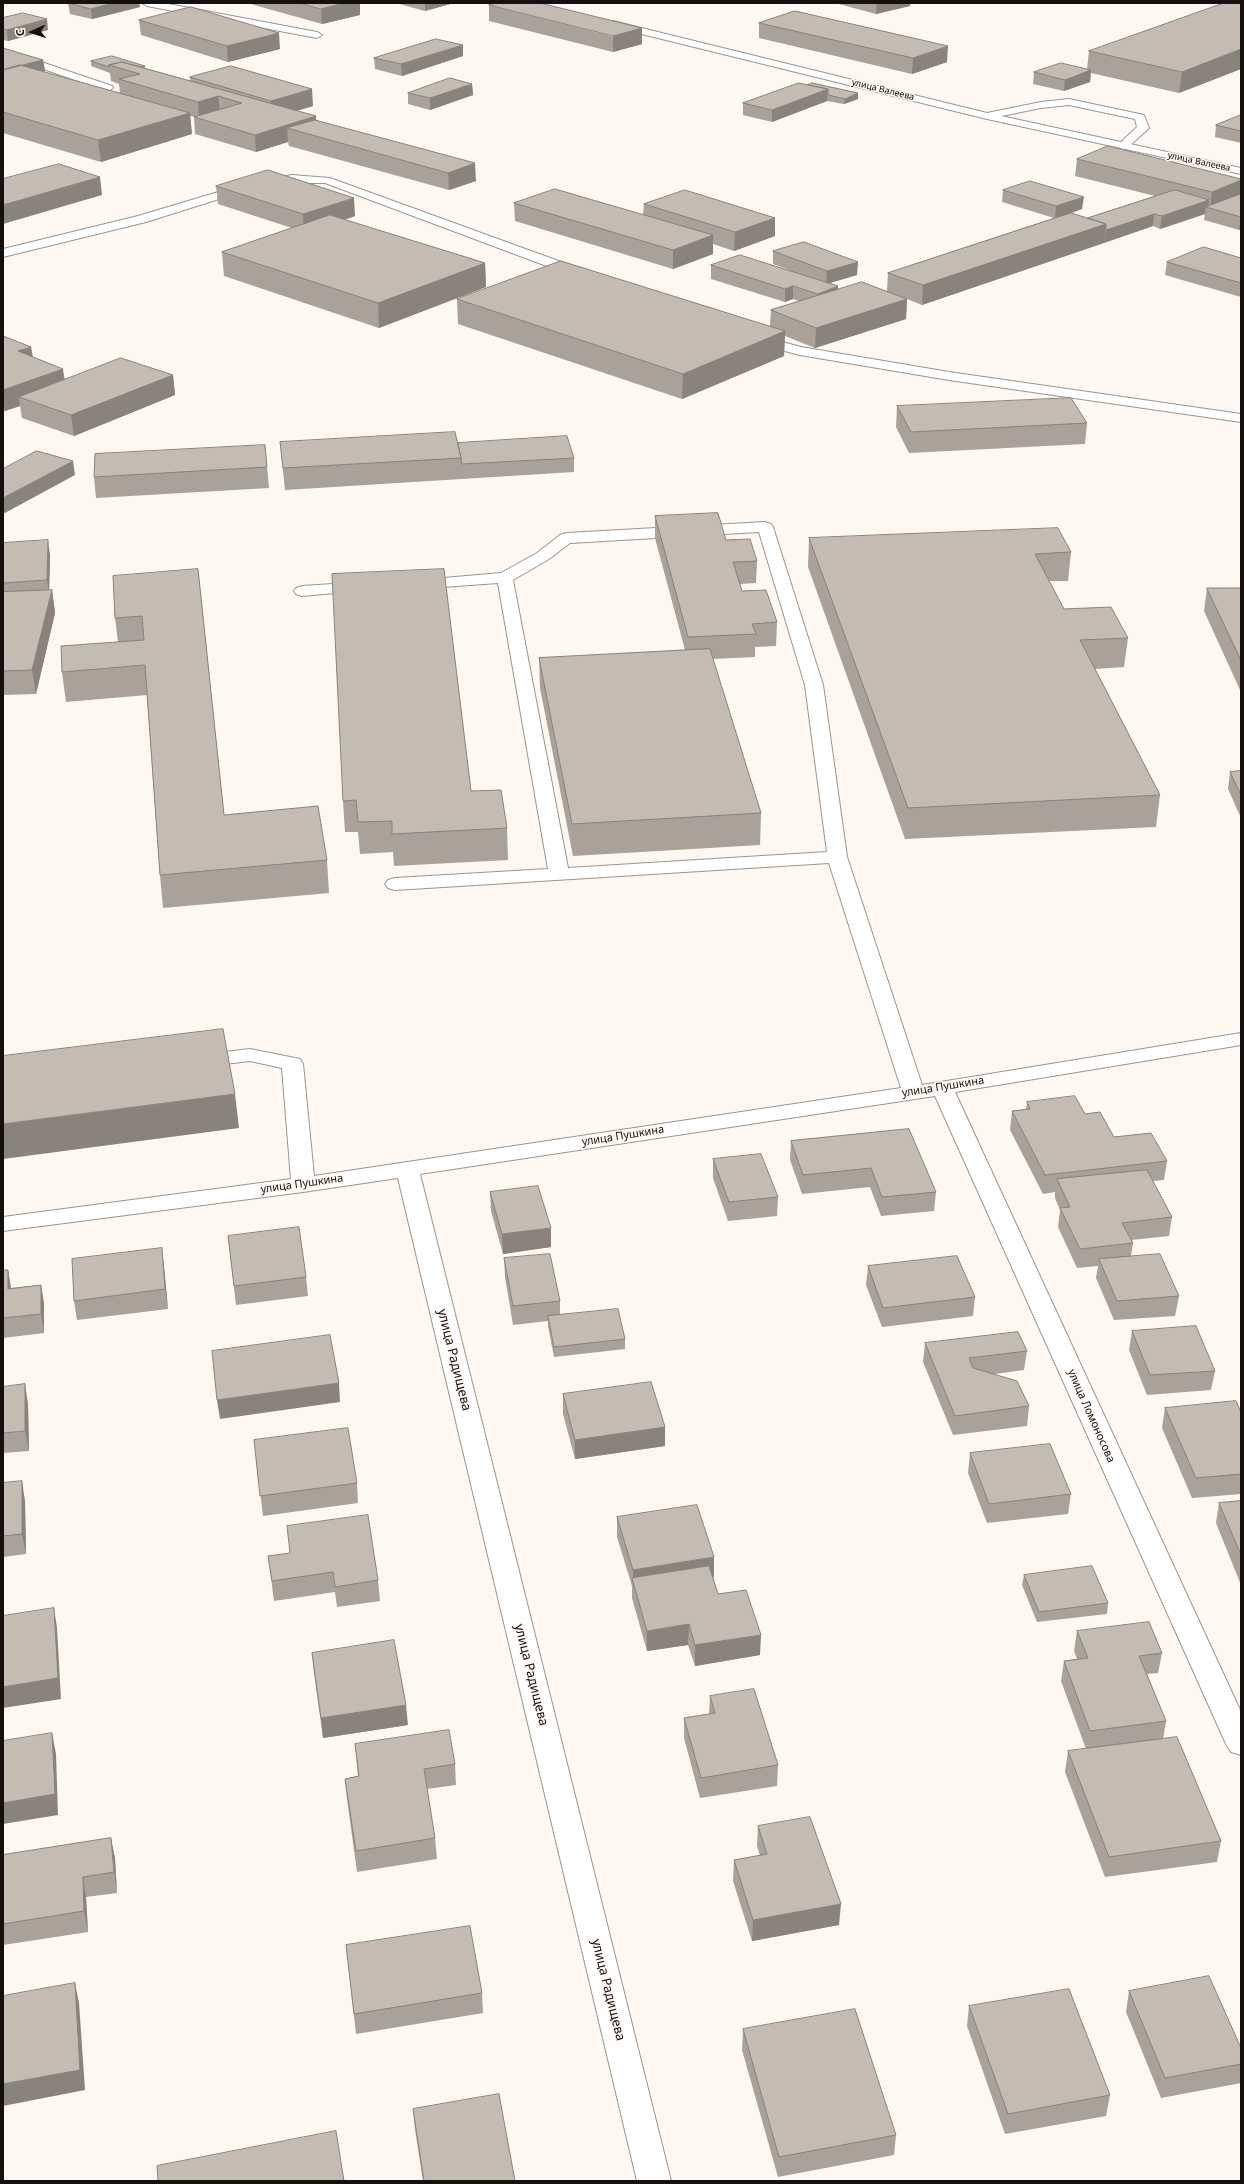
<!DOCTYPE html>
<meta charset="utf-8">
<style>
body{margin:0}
#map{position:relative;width:1244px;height:2184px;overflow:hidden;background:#fff7f1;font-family:"Noto Sans",sans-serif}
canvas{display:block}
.frame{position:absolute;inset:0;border:4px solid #13100e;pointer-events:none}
.north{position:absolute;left:12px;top:12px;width:40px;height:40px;-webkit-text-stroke:3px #fff7f1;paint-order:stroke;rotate:267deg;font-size:11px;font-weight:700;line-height:16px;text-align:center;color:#13100e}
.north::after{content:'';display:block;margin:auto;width:14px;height:18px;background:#13100e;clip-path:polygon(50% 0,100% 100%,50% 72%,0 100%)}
</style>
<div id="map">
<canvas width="1244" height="2184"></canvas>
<div class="frame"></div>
<div class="north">С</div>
</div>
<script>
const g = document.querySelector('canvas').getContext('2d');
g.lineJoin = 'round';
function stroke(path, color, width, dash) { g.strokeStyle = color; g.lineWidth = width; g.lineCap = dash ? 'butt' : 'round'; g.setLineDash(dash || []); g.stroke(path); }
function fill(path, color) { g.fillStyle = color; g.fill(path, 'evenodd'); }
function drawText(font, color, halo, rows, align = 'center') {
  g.font = font + ' "Noto Sans",sans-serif'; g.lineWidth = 3; g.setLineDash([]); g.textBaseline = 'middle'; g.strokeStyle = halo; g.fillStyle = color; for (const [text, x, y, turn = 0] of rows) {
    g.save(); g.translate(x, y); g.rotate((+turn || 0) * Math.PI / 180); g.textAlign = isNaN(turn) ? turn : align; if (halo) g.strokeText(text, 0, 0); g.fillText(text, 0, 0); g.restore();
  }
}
const minor = new Path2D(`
 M142,3H163L317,32L322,35L317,38L147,6Z
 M3,49L112,86L113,88L108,91L104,90L3,55Z
 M1069,99L1144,115L1149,128L1127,148L1123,149L1117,146L1137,127L1135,119L1069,105L1041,108L987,119L981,116L987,113L1041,102Z
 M292,175L330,178L586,271L587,274L586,277H576L325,183H292L257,187L146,222L3,257V249L138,216L252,182Z
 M756,335L801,347L949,372L1241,414V422L949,380L800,355L751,342L749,339Z
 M765,522L771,524L773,527L823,685L847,857L922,1085L1241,1033V1045L955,1092L1241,1712V1755L1231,1752L1226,1744L935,1096L420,1174L671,2181H637L398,1178L303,1192L3,1231V1217L291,1179L282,1068L250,1061L199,1067L191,1066L188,1061L191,1056L199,1055L250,1049L300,1059L303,1064L314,1176L901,1088L829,863L395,890L388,888L385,884L388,880L395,878L548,869L498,583L415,589L409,587L407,584L409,581L501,573L537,553L560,535L566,533ZM759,532L805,685L827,852L568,868L513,580L549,559L570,543Z
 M363,582L369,584L371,587L369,590L302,596L296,594L294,591L296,588L302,586Z`);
const major = new Path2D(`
 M613,21L987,113L1241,168V174L987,119L609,26V22Z`);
const wall = new Path2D(`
 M68,3H139L140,7L92,19L70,14Z
 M247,3H360V15L322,24Z
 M396,3H454L425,11Z
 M835,3H910V6L876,14Z
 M1241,3V69L1179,93L1091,73L1090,82L1064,91L1033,84L1034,72L1087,69L1089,51Z
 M489,5L642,44L613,52L489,21Z
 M3,18L48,30L8,41L3,40Z
 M139,20L280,49L228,62L141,35Z
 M759,23L947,62L912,74L759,38Z
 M463,45V56L402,76L375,69L374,58Z
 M3,48L43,60L45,71L43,72L120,93L119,84L111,81L110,73L91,66V61L145,66V68L190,81V77L313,106L296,111L316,116V120L476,181L449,190L289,146L288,142L256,152L195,134L194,117L190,116L192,134L101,162L3,133Z
 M472,84L473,95L430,110L408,104V93Z
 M808,85L858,93V99L844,104L827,101L772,122L743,115V103Z
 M1241,115V143L1215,137L1216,125Z
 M1077,159L1241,194V229L1239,230L1204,220L1205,214L1160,229L1153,226L922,305L907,299L906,319L815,348L785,336L784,356L682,399L458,324L457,299L770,326L771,310L799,301L793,299L785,302L711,279V265L792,271L773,264V251L857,275L830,283L838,286V289L887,291L888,273L1054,218L1002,202L1003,190L1082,209L1071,213L1088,218L1155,196L1075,176Z
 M216,186L355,216L344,220L485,263L486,287L379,328L224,276L222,252L292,228L218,204Z
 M514,203L643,215L644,204L775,218V236L734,251L713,244V254L673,269L515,221Z
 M1241,258V297L1165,275L1167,262Z
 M3,336L31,347L33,357L65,379L173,375L175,395L74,436L22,418L20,406L5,411H3Z
 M897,406L1087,423L1085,444L909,453L896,427Z
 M280,442L458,443L574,458V472L285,490Z
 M265,445L269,488L96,498L94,477Z
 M655,516L726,540L757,561L756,583L740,584L742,591L777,622L776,646L755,647V657L713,659L761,813L760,845L573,856L540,688L539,658L685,650L655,538Z
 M809,538L1071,552L1068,581H1049L1064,609L1128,638L1124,667L1095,669L1160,795L1156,827L905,839L808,567Z
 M3,543L50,555L49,590H52L55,613L36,694L3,695Z
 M198,569L224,815L327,860L329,893L163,908L160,875L147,695L66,702L62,672L118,642L115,618Z
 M1207,588H1241V690H1240L1204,611Z
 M1241,771V818L1228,789L1230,772Z
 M471,791L507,828L508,860L394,866L393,852L360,854L358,832H345L343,801Z
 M1027,1102L1085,1114L1114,1137L1167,1161L1164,1180L1153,1181L1172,1217L1169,1236L1131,1240L1133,1243L1131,1256L1179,1296L1175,1316L1114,1320L1096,1278L1098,1266L1077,1268L1058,1227L1060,1210L1055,1198V1192L1043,1194L1010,1130L1012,1111L1026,1109Z
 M909,1129L936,1192L934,1211L881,1216L870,1187L802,1194L790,1160L791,1141Z
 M713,1159L778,1197L777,1216L728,1221L713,1178Z
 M490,1192L551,1247L503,1254L491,1211Z
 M228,1236L306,1277L308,1296L236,1305Z
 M504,1258L560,1301V1315L625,1339V1349L554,1357L548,1326V1321L513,1325L505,1277Z
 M868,1266L975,1297L973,1316L882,1327L866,1285Z
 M164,1267L168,1309L77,1320L74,1301Z
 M3,1270H8L11,1288L41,1285L44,1304V1333L3,1338Z
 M1132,1331L1215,1371L1211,1390L1147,1395L1129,1350Z
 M925,1343L1027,1351L1024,1370L995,1374L1029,1406L1027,1426L953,1435L923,1362Z
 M3,1387L28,1404L29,1451L3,1453Z
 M563,1394L665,1427V1446L575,1459L563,1414Z
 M1165,1408L1241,1412V1494L1192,1498L1162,1428Z
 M254,1440L357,1483L358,1503L263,1516Z
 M970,1453L1071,1494L1068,1514L987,1523L968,1473Z
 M3,1483L25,1501L26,1554L3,1557Z
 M1241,1501V1585L1216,1523L1219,1503Z
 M617,1517L714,1577H713L718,1594L760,1655L695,1666L688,1645L647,1651L632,1598V1586L617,1537Z
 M268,1556L378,1580L380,1601L337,1607L335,1592L274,1601Z
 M1024,1575L1108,1603L1107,1614L1037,1622L1022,1585Z
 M1077,1631L1162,1653L1158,1673L1147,1674L1166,1721L1163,1739L1221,1841L1217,1862L1105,1877L1065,1772L1068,1751L1086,1749L1061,1681L1064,1661L1077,1659L1074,1651Z
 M312,1653L408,1725L323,1738L314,1673Z
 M710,1696L778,1765L777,1786L700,1798L684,1738V1718L709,1714Z
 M355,1744L455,1764L456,1785L427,1789L435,1838L437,1859L357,1872L347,1799L345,1779L358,1776Z
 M758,1826L839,1925L752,1941L733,1881L734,1860L760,1856L757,1846Z
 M111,1838L115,1859L117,1893L86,1897L88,1932L3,1945V1855Z
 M346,1945L482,1993L483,2013L356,2034Z
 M1129,1991L1241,2048V2083L1161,2098L1126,2012Z
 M969,2006L1110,2095L1106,2116L1005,2134L967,2026Z
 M743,2029L896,2135L894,2155L778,2177L742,2050Z
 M413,2109L515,2181H423L415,2129Z`);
const shadedWall = new Path2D(`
 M113,3H139L140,7L92,19L91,9Z
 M344,3H360V15L322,24L321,9Z
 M425,3H454L425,11Z
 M877,3H910V6L876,14Z
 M47,19L48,30L8,41L7,30Z
 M642,28V44L613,52V36Z
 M279,33L280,49L228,62L227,46Z
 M463,45V56L402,76L401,64Z
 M948,46L947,62L912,74L913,58Z
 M1241,49V69L1179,93L1182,72Z
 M43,60L45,71L6,81L4,70Z
 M1091,70L1090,82L1064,91L1065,80Z
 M472,84L473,95L430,110V98Z
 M312,89L313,106L272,118L271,101Z
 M828,89L827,101L772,122V110Z
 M858,93V99L844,104L845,99Z
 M218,96L220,113L199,118L198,102Z
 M190,113L192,134L101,162L98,140Z
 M316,116L317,133L287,128L288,142L256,152L255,135Z
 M475,163L476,181L449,190L448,173Z
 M100,177L102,195L3,224V205Z
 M1241,180V191L1240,197L1210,208L1212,192Z
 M1084,197L1082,209L1055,219L1056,206Z
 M354,198L355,216L304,233L303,214Z
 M1209,200L1208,208L1206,207L1205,214L1160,229L1162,216Z
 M1154,214L1153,226L1104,243L1106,230Z
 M1241,217V229L1239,230Z
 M775,218V236L734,251L735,232Z
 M1106,224L1104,243L922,305L923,285Z
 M713,235V254L673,269V250Z
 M858,262L857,275L826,284L827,271Z
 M485,263L486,287L379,328L378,303Z
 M793,286V299L785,302V289Z
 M838,286L837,299L817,307L818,294Z
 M907,299L906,319L815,348L816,328Z
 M785,331L784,356L682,399L683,374Z
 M31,347L34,367L18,351Z
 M63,369L66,389L19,397L20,406L5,411L3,399V390Z
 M173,375L175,395L74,436L71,415Z
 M73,461L75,475L3,514V498Z
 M48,540L50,555L49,595L47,580Z
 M52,590L55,613L36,694L32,670Z
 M235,1094L239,1128L3,1159V1124Z
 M551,1228V1247L503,1254L502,1234Z
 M162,1248L164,1267L168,1309L165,1289Z
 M8,1270L11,1289H8Z
 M41,1285L44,1304V1333L41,1314Z
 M339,1383L340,1402L220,1419L217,1400Z
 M25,1384L28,1404L29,1451L25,1431Z
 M665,1427V1446L575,1459V1440Z
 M22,1481L25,1501L26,1554L22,1534Z
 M714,1557V1577L635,1589L633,1582V1570Z
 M54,1608L57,1628L61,1699L3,1708V1687Z
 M689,1624L688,1645L647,1651V1631Z
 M761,1635L760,1655L695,1666V1645Z
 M406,1705L408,1725L323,1738L321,1718Z
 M52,1733L56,1754L58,1815L3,1824V1803Z
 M111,1838L115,1859L117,1893L114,1872Z
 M83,1877L86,1897L88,1932L84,1911Z
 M841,1904L839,1925L752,1941L753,1920Z
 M75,1983L79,2003L85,2090L3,2106V2084Z`);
const building = new Path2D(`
 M69,3H113L91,9Z
 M300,3H344L321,9Z
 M497,3H540L642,28L613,36L489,5Z
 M1224,3H1241V49L1182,72L1089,51Z
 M191,7L279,33L227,46L139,20Z
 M795,11L948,46L913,58L759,23Z
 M23,13L47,19L7,30L3,29V18Z
 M436,39L463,45L401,64L374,58Z
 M3,48L43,60L3,70Z
 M112,56L145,66L141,67L122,62L109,65V67L91,61Z
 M122,62L316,116L255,135L194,117L242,103L218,96L198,102L119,79L140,74L109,65Z
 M1061,63L1091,70L1065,80L1034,72Z
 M20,65L190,113L98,140L3,112V70Z
 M231,66L312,89L271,101L190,77Z
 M450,78L472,84L430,98L408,93Z
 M799,83L828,89L772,110L743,103Z
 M812,83L858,93L845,99L828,95V89L808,85Z
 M1241,115V131L1216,125Z
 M315,120L475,163L448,173L287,128Z
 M1108,146L1241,179V180L1212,192L1077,159Z
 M59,164L100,177L3,205V179Z
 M268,170L354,198L303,214L216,186Z
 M1030,181L1084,197L1056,206L1003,190Z
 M555,189L713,235L673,250L514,203Z
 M685,190L775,218L735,232L644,204Z
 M1175,190L1209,200L1162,216L1154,214L1106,230V224L1088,218Z
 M1241,194V217L1206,207Z
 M1071,213L1106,224L923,285L888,273Z
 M330,215L485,263L378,303L222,252Z
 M804,242L858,262L827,271L773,251Z
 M1204,247L1241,258V283L1167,262Z
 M740,255L838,286L818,294L793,286L785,289L711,265Z
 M561,261L785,331L683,374L457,299Z
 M862,282L907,299L816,328L771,310Z
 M3,336L31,347L18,351L63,369L3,390Z
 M121,358L173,375L71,415L19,397Z
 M1071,398L1087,423L911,432L897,406Z
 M455,432L461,458L283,468L280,442Z
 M567,436L574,458L462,464L461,458L458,443Z
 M265,445L267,467L94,477L95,454Z
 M37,451L73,461L3,498V469Z
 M718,513L726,540L750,539L757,561L733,562L742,591L766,590L777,622L752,624L756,634L688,637L655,516Z
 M1058,528L1071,552L1035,554L1064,609L1111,607L1128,638L1080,640L1160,795L908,808L809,538Z
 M48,540L47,580L3,583V543Z
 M198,569L224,815L318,806L327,860L160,875L145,665L62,672L61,646L144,640L142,616L115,618L113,576Z
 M444,569L471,791L501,790L507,828L392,834V821L358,822L356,800L343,801L332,574Z
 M1207,588H1241V660Z
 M52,590L32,670L3,671V592Z
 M710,649L761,813L572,824L539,658Z
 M1241,771V795L1230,772Z
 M223,1029L235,1094L3,1124V1056Z
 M1075,1096L1085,1114L1100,1112L1114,1137L1151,1133L1167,1161L1045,1175L1012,1111L1030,1109L1027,1102Z
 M909,1129L936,1192L882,1197L871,1168L803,1175L791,1141Z
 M761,1154L778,1197L729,1202L713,1159Z
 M1147,1170L1172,1217L1122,1223L1133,1243L1080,1249L1060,1208L1070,1207L1057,1179Z
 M538,1186L551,1228L502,1234L490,1192Z
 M299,1227L306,1277L234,1286L228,1236Z
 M162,1248L165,1289L74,1301L72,1259Z
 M550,1254L560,1301L513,1306L504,1258Z
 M1160,1254L1179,1296L1117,1301L1099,1259Z
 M957,1256L975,1297L883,1308L868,1266Z
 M3,1270H8V1289L41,1285V1314L3,1318Z
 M618,1309L625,1339L554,1347L548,1316Z
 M1196,1326L1215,1371L1150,1375L1132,1331Z
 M1018,1332L1027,1351L969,1358L973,1368L1017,1381L1029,1406L955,1416L925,1343Z
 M330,1335L339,1383L217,1400L212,1351Z
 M651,1382L665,1427L575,1440L563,1394Z
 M25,1384V1431L3,1433V1387Z
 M1236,1401L1241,1412V1474L1196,1478L1165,1408Z
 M348,1428L357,1483L260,1496L254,1440Z
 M1050,1444L1071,1494L989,1504L970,1453Z
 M22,1481V1534L3,1536V1483Z
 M1241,1501V1555L1219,1503Z
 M697,1505L714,1557L633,1570L617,1517Z
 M368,1515L378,1580L335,1587L333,1572L272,1581L268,1556L290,1553L287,1526Z
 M709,1566L718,1594L746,1590L761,1635L695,1645L689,1624L647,1631L632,1578Z
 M1092,1566L1108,1603L1039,1612L1024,1575Z
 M54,1608L58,1678L3,1687V1616Z
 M1149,1622L1162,1653L1139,1656L1166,1721L1090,1731L1064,1661L1088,1658L1077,1631Z
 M394,1640L406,1705L321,1718L312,1653Z
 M754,1689L778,1765L701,1778L684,1718L715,1713L710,1696Z
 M449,1730L455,1764L424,1769L435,1838L356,1851L345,1779L359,1776L355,1744Z
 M52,1733L55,1794L3,1803V1741Z
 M1177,1737L1221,1841L1109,1857L1068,1751Z
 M810,1817L841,1904L753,1920L734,1860L767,1854L758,1826Z
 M111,1838L114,1872L83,1877L84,1911L3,1924V1855Z
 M470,1926L482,1993L354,2014L346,1945Z
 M1209,1976L1241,2048V2064L1165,2078L1129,1991Z
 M75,1983L80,2070L3,2084V1996Z
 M1069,1989L1110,2095L1008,2114L969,2006Z
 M855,2009L896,2135L779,2157L743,2029Z
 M499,2094L515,2181H424L413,2109Z
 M336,2131L344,2181H158L157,2166Z`);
const farStreetnames = [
 ["улица Валеева",883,90,14],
 ["улица Валеева",1199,162,12]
];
const streetNames = [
 ["улица Пушкина",943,1087,-9],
 ["улица Пушкина",623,1136,-9],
 ["улица Пушкина",302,1184,-8],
 ["улица Ломоносова",1091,1416,66]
];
const nearStreetnames = [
 ["улица Радищева",454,1360,76],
 ["улица Радищева",531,1675,76],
 ["улица Радищева",608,1990,76]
];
stroke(minor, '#9d958d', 2);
stroke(major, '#9d958d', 2);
fill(minor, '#fff');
fill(major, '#fff');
fill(wall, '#a9a19a');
fill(shadedWall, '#89837d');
fill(building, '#c4bbb3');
stroke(building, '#89837d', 1);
drawText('9px', '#13100e', '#fff7f1', farStreetnames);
drawText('11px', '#13100e', '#fff7f1', streetNames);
drawText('13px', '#13100e', '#fff7f1', nearStreetnames);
</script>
